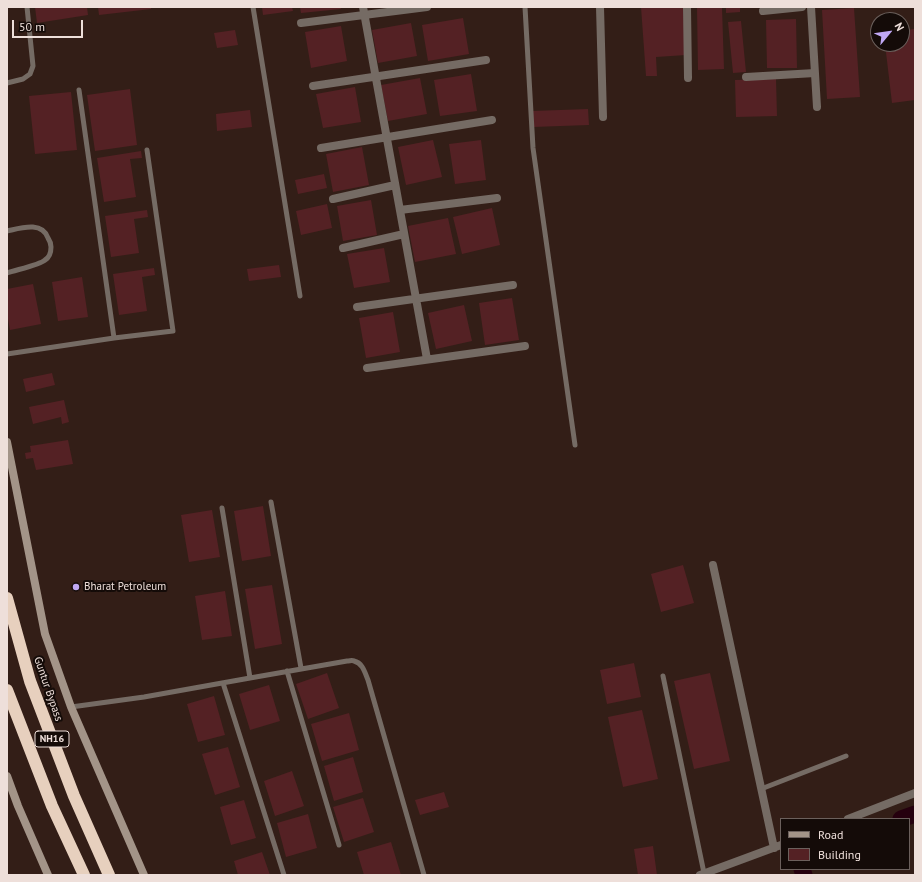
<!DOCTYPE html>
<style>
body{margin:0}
#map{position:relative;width:922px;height:882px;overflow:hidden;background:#331e17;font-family:"PT Sans",sans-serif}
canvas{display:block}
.frame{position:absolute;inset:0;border:8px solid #eedfda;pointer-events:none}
.legend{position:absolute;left:780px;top:818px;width:130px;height:52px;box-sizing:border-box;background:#140b08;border:1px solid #6b605c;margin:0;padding:5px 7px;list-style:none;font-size:12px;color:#eedfda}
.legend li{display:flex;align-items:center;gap:8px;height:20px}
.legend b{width:20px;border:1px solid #6b605c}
.north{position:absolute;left:870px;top:12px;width:40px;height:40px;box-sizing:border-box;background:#140b08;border:1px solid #6b605c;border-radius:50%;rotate:61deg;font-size:11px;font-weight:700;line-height:16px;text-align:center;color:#eedfda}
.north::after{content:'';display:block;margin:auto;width:14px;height:18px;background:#c0a8f4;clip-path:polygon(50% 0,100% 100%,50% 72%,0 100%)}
.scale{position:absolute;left:12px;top:20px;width:71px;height:18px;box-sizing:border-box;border:2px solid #eedfda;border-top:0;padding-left:5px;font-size:12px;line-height:14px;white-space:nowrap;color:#eedfda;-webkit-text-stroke:3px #140b08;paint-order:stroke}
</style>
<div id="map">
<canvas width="922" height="882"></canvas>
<div class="frame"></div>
<ul class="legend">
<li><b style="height:5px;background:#a39488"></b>Road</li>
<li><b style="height:11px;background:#542124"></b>Building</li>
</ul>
<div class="north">N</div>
<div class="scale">50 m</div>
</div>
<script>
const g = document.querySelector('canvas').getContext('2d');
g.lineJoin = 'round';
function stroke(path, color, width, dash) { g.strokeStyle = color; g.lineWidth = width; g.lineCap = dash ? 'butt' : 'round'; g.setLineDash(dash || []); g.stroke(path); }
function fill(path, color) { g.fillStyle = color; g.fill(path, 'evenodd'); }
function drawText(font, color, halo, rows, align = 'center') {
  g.font = font + ' "PT Sans",sans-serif'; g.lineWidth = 4; g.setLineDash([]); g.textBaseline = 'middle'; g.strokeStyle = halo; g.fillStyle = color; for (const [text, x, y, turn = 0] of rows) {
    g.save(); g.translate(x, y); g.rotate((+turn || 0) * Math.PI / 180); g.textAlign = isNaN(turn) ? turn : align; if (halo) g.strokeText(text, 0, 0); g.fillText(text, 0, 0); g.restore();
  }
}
const river = new Path2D(`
 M901,819L915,814
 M802,869L804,875`);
const building = new Path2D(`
 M35,7H87L88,15L37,23Z
 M98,7H151V9L99,15Z
 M262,7H292L293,11L263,15Z
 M300,7H340L341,9L301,13Z
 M641,7H683L686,55L656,57L657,76H646Z
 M697,7H722L724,69L698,70Z
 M726,7H740V12L726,13Z
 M854,8L860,97L827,99L822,10Z
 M463,18L469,54L428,61L422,25Z
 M796,19L797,68H767L766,20Z
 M741,21L746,72L733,73L728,22Z
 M411,23L417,56L378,63L372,30Z
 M341,26L347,61L311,68L305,32Z
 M914,29L915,38V100L892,103L885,44H902V31Z
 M235,30L238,45L217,48L214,33Z
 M471,74L477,111L440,116L434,80Z
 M420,78L427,114L388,121L381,85Z
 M776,79L777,116L736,117L735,80Z
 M355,87L361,122L323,128L316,94Z
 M130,89L137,145L95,151L87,95Z
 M71,92L77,150L35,154L29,96Z
 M588,109L589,125L533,127L532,111Z
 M250,110L252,127L217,131L216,114Z
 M433,140L442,177L406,185L398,147Z
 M481,140L486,180L455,184L449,144Z
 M362,147L369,185L333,192L326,154Z
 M141,151L142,158L130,159L136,197L104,202L97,158Z
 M324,174L327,188L298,194L295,180Z
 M371,200L377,235L343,241L337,206Z
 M327,204L332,228L301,235L296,211Z
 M492,208L500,245L462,254L453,217Z
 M147,210L148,217L134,219L139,253L111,257L105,216Z
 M448,218L456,254L415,262L408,226Z
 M384,248L390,282L354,288L347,254Z
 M279,265L281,277L249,281L247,269Z
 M154,268L155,275L142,277L147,311L119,315L113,274Z
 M82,277L88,317L58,321L52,282Z
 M33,284L41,324L10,330L7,314V289Z
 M512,298L519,340L485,345L479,303Z
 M464,305L472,341L436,349L428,313Z
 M393,312L400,352L366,358L359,318Z
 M52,373L55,385L26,392L23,379Z
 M64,400L69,422L62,424L61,417L33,424L29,407Z
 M68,440L73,464L36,470L33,458L26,459L25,453L31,452L30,446Z
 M263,506L271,556L242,561L234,511Z
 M212,510L220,557L189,562L181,515Z
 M683,565L694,603L661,612L651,574Z
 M272,585L282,644L255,649L245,589Z
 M225,591L232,636L202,640L195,596Z
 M634,663L641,697L607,704L600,670Z
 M327,673L339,708L308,719L296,684Z
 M710,673L730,761L694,769L674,681Z
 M269,685L280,721L250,730L239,694Z
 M214,696L225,735L198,742L187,704Z
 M642,710L658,779L623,787L608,717Z
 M349,713L359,750L322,761L311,724Z
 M228,747L240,787L215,795L202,754Z
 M353,757L363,792L334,801L324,766Z
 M292,771L304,806L275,816L264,781Z
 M444,792L449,807L420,815L415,800Z
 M363,798L374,832L344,842L333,807Z
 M244,800L256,838L231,845L220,807Z
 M308,814L317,848L286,857L277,823Z
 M391,842L401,875H364L357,852Z
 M653,846L657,875H638L634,849Z
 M262,852L270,875H238L234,861Z`);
const lane = new Path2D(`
 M253,7L300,296
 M525,7L533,148L575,445
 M7,83L23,79L30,74L33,66L27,7
 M79,90L114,338
 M7,231C21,228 42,221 48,238C50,241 51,243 51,247C51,252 50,257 45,260C40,265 15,270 7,273
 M7,354L114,338L173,331L147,150
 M271,502L301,668
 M222,508L250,678
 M287,671L339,845
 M663,676L704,873
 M223,683L284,875
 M71,707L144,697L250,678L347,661C350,661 352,660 354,661C363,663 365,673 368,680L424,875
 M761,789L846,756`);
const street = new Path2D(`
 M363,7L427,359
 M600,7L603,117
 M687,7L688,78
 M811,7L817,107
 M763,11L802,7
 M301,23L427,7
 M746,77L815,73
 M313,86L486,60
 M321,148L492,120
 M333,199L395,185
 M400,210L497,198
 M343,248L404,234
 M357,307L513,285
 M367,368L525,346
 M713,565L774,848
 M848,819L915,793
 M700,875L781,845`);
const secondary = new Path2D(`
 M7,442L45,634L71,707L144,875
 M7,776L18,806L48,875`);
const highway = new Path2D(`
 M7,598L30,681L74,796L109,875
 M7,690L52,806L84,875`);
const markers = [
 [76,587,4,"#c0a8f4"]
];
const shields = [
 [52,739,34]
];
const shieldNames = [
 ["NH16",52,739]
];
const poiNames = [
 ["Bharat Petroleum",84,587]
];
const streetNames = [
 ["Guntur Bypass",48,689,71]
];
stroke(river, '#25000e', 17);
fill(building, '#542124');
stroke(lane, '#756b64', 5);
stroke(street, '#756b64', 8);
stroke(secondary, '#a39488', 8);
stroke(highway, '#e7d0be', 12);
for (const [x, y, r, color] of markers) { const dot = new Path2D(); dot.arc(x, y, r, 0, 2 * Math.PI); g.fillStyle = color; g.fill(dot); stroke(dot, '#140b08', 1.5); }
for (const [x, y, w] of shields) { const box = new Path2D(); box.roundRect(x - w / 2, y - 8, w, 16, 3); g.fillStyle = '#140b08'; g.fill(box); stroke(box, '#eedfda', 1); }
drawText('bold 10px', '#eedfda', null, shieldNames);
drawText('11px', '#eedfda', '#140b08', poiNames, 'left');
drawText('11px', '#eedfda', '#140b08', streetNames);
</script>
